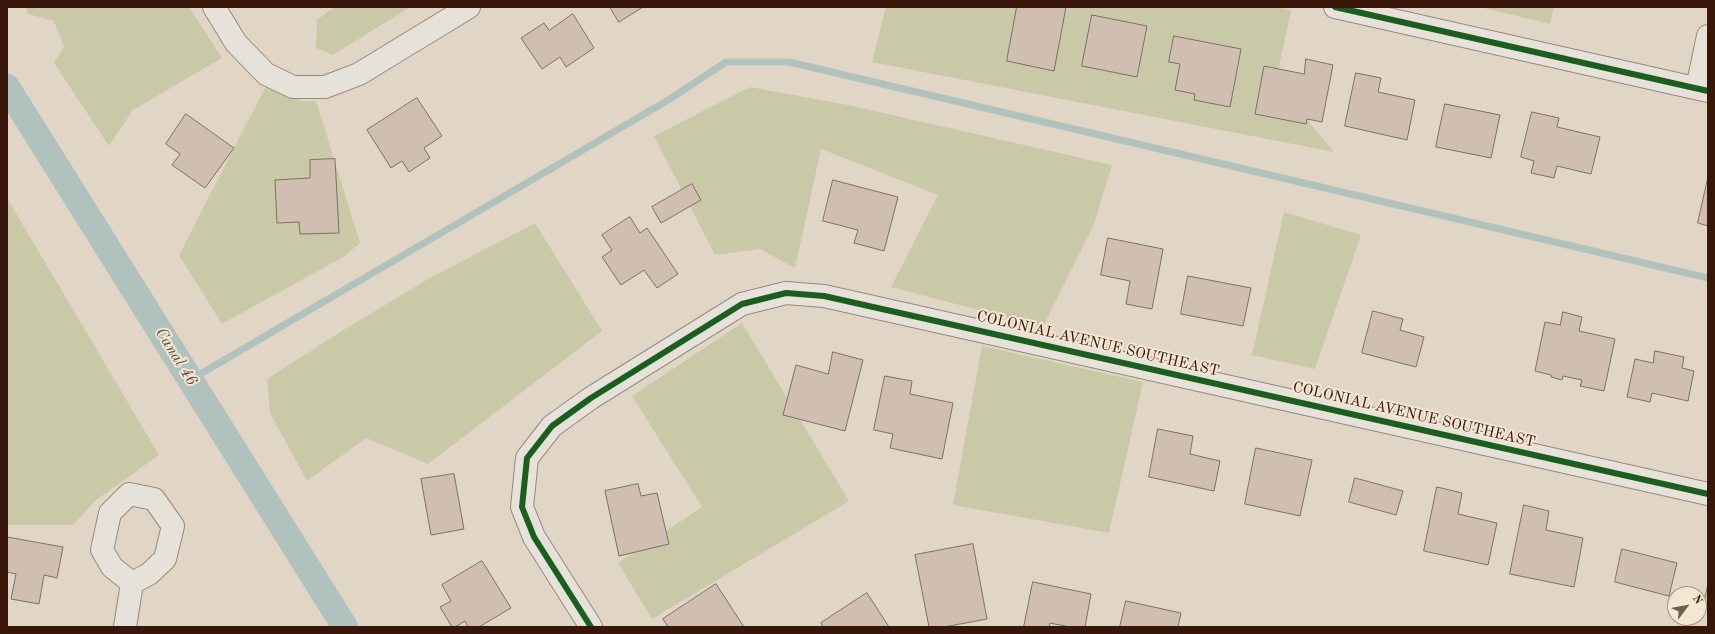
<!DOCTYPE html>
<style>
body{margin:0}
#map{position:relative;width:1715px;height:634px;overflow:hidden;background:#e1d6c5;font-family:"Old Standard TT",serif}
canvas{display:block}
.frame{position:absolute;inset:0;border:8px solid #38170a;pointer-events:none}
.north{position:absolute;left:1667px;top:586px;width:40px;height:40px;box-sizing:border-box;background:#f3e6d2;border:1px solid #a89382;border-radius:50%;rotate:58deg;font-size:11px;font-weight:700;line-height:16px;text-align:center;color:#38170a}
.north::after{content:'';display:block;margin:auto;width:14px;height:18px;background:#735a4b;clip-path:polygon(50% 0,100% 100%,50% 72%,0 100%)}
</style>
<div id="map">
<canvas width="1715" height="634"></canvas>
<div class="frame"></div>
<div class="north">N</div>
</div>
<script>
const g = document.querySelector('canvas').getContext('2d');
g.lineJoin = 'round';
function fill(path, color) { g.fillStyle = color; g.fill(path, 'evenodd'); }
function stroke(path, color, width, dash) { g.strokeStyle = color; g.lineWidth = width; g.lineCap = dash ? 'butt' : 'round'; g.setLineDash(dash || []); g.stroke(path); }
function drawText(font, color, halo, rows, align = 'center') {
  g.font = font + ' "Old Standard TT",serif'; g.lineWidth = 4; g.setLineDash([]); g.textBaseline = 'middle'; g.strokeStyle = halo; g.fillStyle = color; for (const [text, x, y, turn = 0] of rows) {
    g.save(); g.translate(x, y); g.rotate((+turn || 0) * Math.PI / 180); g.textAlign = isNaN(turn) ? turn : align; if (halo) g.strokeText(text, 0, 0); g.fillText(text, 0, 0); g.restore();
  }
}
const green = new Path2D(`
 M26,7H189L222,58L133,110L109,146L54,63L64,47L54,21L28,14Z
 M334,7H410L333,55L316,48L317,20Z
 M886,7H1279L1291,10L1276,82L1334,152L872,62Z
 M1480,7H1554L1550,24Z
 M267,84L301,101H316L360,243L345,256L222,324L179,255Z
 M750,87L848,105L1112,165L1093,227L1043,327L891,287L938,195L821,149L795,268L760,249L715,255L654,136Z
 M7,198L159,455L95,501L73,525H7Z
 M1284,212L1361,235L1315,369L1252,355Z
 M535,223L602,331L428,464L366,438L307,481L270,413L267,379L337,334L428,279Z
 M742,323L849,501L652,619L618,563L702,507L632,396Z
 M982,346L1143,382L1109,533L953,505Z`);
const stream = new Path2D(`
 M190,380L670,99L726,62H789L1708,278`);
const canal = new Path2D(`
 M7,87L345,627`);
const building = new Path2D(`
 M610,7H643L619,22Z
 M1017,7H1066L1054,71L1007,61Z
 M573,14L594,48L566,67L560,57L542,69L521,38L544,23L549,30Z
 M1092,15L1147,26L1137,77L1082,66Z
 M1174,36L1241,49L1230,107L1194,100L1195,94L1175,90L1180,64L1169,62Z
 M1306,59L1333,65L1322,122L1307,119L1306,124L1255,114L1264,66L1304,74Z
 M1356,73L1381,78L1378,92L1415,100L1407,140L1345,126Z
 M417,98L442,136L424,148L430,158L409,172L402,161L391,168L367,130Z
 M1445,104L1500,115L1491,158L1436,147Z
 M1532,112L1559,118L1557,127L1600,137L1591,174L1557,166L1554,178L1531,173L1534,161L1521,157Z
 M186,114L234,148L205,188L172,165L180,154L166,144Z
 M335,159L339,233L300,234L299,222L277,223L275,180L310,178V160Z
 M1708,177V226L1698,223Z
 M833,180L898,197L884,251L854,243L858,230L823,221Z
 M692,184L701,200L661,223L652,207Z
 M630,217L640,233L647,228L678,274L657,288L644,270L621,285L602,257L612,250L602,235Z
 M1108,238L1163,249L1152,309L1126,304L1130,281L1101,275Z
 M1188,276L1251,288L1243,326L1181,314Z
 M1373,311L1403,319L1400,330L1424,337L1416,367L1362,353Z
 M1563,312L1582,317L1579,331L1615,339L1604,391L1580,386L1582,380L1563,376L1562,380L1551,377V375L1535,371L1545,322L1560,325Z
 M1655,351L1684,357L1682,368L1694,371L1688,401L1652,393L1650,402L1627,397L1635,359L1653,363Z
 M833,352L863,360L845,431L783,415L796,365L828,374Z
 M885,376L912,381L910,394L953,403L942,459L890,448L893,434L874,430Z
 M1158,429L1193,436L1190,454L1220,461L1214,491L1149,477Z
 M1256,448L1312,460L1300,516L1245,504Z
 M454,474L464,529L431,535L421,479Z
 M1355,478L1403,491L1396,515L1349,502Z
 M638,484L641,496L657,493L669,544L619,556L605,491Z
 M1437,487L1462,493L1458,514L1497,523L1488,565L1424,551Z
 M1524,505L1549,511L1546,530L1583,538L1574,587L1510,574Z
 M7,537L63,547L57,578L44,575L39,604L11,599L16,574L7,572Z
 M973,544L987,619L944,627H929L915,555Z
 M1622,549L1677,563L1669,596L1615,582Z
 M482,561L511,608L479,627H468L465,621L455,627H452L440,607L451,601L442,585Z
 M1033,582L1091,594L1085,627H1070L1050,623L1049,627H1024Z
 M716,584L744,627H668L663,619Z
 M1708,585V607L1703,606Z
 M867,593L889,627H823L821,623Z
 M1126,601L1181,613L1178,627H1120Z`);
const minor = new Path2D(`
 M214,7L236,43L266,74L293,87H325L359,74L469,7
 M1335,7L1708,91
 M1697,88L1708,36
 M129,494L154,499L173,526L165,559L149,574L132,583L112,567L102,550L110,513Z
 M125,627L132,583
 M591,627L534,537L522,507L527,458L552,426L591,398L742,304L786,293L824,296L1708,494`);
const cycleway = new Path2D(`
 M1335,7L1708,91
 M591,627L534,537L522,507L527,458L552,426L591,398L742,304L786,293L824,296L1708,494`);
const streetNames = [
 ["COLONIAL AVENUE SOUTHEAST",1098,344,13],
 ["COLONIAL AVENUE SOUTHEAST",1414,415,13]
];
const waterNames = [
 ["Canal 46",176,357,58]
];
fill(green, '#c9c9a8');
stroke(stream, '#b1c1bd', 7);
stroke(canal, '#b1c1bd', 26);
fill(building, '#d0bfb1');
stroke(building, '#7c7066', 1);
stroke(minor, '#958a7f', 24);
stroke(minor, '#e7e2d9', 22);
stroke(cycleway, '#1b5e20', 6);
drawText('15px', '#38170a', '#f3e6d2', streetNames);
drawText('italic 16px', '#56473f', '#f3e6d2', waterNames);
</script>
